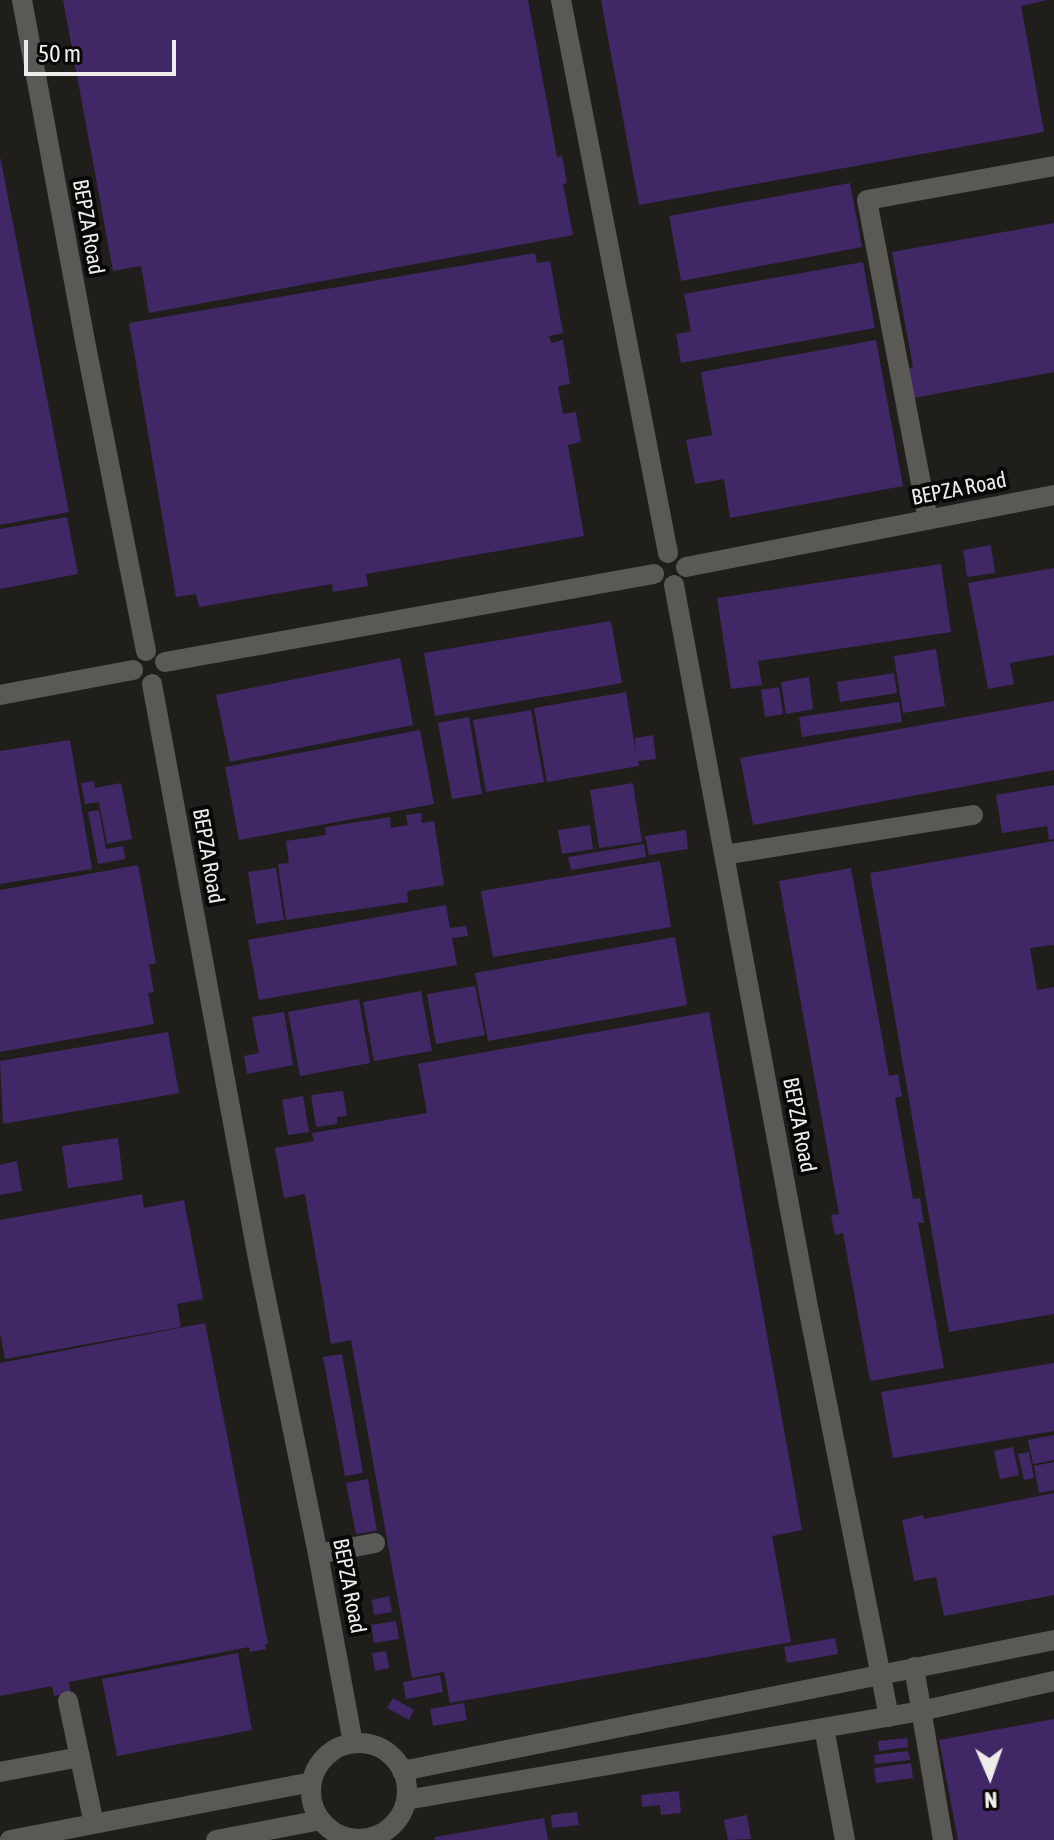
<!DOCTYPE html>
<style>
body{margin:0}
#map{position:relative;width:1054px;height:1840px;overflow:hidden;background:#201e1b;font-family:"Asap Condensed",sans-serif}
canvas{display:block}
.north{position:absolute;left:950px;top:1736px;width:80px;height:80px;-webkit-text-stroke:6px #090807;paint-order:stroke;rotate:178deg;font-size:22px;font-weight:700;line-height:32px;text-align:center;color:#edecea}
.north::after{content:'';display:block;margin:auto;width:28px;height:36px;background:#edecea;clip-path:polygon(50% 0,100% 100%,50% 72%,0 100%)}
.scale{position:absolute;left:24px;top:40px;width:152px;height:36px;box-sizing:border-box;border:4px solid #edecea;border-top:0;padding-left:10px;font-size:24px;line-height:28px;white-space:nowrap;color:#edecea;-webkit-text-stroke:6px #090807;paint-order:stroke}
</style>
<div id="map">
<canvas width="1054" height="1840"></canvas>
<div class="north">N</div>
<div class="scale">50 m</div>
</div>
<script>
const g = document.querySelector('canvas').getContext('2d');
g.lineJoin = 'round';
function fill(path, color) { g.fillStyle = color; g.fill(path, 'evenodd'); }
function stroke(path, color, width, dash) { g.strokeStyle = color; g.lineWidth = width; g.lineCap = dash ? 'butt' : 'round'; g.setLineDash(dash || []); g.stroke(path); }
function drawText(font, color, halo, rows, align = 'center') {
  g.font = font + ' "Asap Condensed",sans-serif'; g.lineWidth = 8; g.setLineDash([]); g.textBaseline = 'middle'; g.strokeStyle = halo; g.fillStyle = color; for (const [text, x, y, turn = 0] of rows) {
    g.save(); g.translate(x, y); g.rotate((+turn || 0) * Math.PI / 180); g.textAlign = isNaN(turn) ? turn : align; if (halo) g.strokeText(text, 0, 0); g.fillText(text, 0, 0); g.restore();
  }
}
const building = new Path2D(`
 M63,0H528L557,157L562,156L567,183L563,184L573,235L149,313L141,266L113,271Z
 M601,0H1047L1021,6L1044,132L639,205Z
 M0,156L69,512L0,525Z
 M850,183L862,247L681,281L669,216Z
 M1054,223V372L913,398L908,369L913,367L892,252Z
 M535,253L537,263L550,261L563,333L549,336L551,343L563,340L570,384L558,386L563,414L576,412L581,442L568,445L584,536L366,574L368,586L333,592L332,584L199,607L196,594L176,597L129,323Z
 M863,262L875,328L681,363L676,334L691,331L684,294Z
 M876,340L903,486L730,518L724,479L695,484L686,440L712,435L701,372Z
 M67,517L78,574L0,589V529Z
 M991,545L995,573L967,577L963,550Z
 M941,564L951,632L758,661L762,685L731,689L717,598Z
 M1054,568V655L1010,663L1014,684L988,689L968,583Z
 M611,621L622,683L435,716L424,653Z
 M936,649L945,706L903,713L894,656Z
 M400,658L413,725L230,762L216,695Z
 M894,673L897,693L840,702L837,682Z
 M809,677L813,709L786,714L781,682Z
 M779,687L783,714L765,717L761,690Z
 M626,692L636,753L635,738L653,735L656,759L638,761L639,766L547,782L534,708Z
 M1054,701V770L753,825L740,758Z
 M899,702L902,722L802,737L799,717Z
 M531,710L544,782L486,792L473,720Z
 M469,717L482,794L452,799L438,723Z
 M420,730L434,804L239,840L225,767Z
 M70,740L92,869L0,884V751Z
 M94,781L95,788L121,783L132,839L107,844L99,802L85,804L81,783Z
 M633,783L642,842L599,848L590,790Z
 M1054,785V839L1049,840L1047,826L1002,833L996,795Z
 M99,810L106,849L123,846L125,859L98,864L88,812Z
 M421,813L422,823L434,821L444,885L407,891L408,902L286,920L278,864L289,863L286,841L326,835L325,827L390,817L391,828L408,825L406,815Z
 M590,825L593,849L562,854L558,830Z
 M686,830L688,849L649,855L645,836Z
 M1054,841V945L1030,948L1037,990L1054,987V1314L949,1332L870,873Z
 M644,844L646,857L571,870L568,857Z
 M660,861L671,927L493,957L481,891Z
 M138,865L156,963L149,965L154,992L148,993L154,1024L0,1052V890Z
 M276,868L284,920L256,924L248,872Z
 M851,868L889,1076L898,1074L902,1096L895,1098L913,1199L920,1198L924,1223H918L944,1368L870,1381L843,1233L835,1235L831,1215L839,1214L779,881Z
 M446,905L450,928L466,926L468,936L452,938L457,965L259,1000L248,940Z
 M675,937L687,1005L488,1041L475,973Z
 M475,986L485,1035L436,1044L427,994Z
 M421,991L432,1051L374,1061L363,1002Z
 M359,999L370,1063L300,1076L288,1012Z
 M284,1012L293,1065L247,1074L244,1056L259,1053L252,1017Z
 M709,1012L802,1530L772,1536L791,1642L450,1703L444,1672L412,1678L351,1340L331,1344L305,1194L284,1198L275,1148L314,1141L312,1133L427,1113L418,1064Z
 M168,1032L179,1093L3,1124L0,1061Z
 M343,1091L347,1116L337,1117V1124L316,1127L311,1095Z
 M303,1096L309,1132L288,1135L282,1100Z
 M118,1138L123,1180L68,1188L62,1146Z
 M17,1161L22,1191L0,1195V1165Z
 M142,1194L144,1208L184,1200L203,1299L177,1304L181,1327L5,1359L0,1333V1220Z
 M205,1323L268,1644H265L266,1649L250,1652L249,1647L69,1682L71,1693L54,1696L52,1686L0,1696V1363Z
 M342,1354L363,1473L345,1476L323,1357Z
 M1054,1363V1431L893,1458L881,1392Z
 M1054,1435V1460L1033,1464L1028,1440Z
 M1013,1447L1019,1475L1000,1479L994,1451Z
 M1029,1452L1034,1478L1024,1480L1018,1454Z
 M1054,1462V1490L1039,1493L1034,1466Z
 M368,1479L377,1531L356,1534L346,1483Z
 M1054,1493V1595L944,1616L936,1577L914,1581L902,1520L923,1515L924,1519Z
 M389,1596L392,1612L374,1615L372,1600Z
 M396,1621L399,1639L374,1643L371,1625Z
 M835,1638L838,1654L787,1663L784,1647Z
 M386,1651L389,1668L375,1671L372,1653Z
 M238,1653L252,1730L117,1756L102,1679Z
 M440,1675L443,1692L406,1699L403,1682Z
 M393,1698L414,1710L409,1720L387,1708Z
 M464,1703L467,1720L433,1726L430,1709Z
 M1054,1719V1840H958L939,1740Z
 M907,1738L908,1747L879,1751L878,1741Z
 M908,1751L910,1760L875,1764L874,1755Z
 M911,1763L913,1778L876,1783L874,1768Z
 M679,1791L681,1813L661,1815L660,1805L642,1807L641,1795Z
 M577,1812L579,1825L552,1828L551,1815Z
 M747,1815L751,1839L728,1840L724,1820Z
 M544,1818L548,1840H435V1837Z`);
const minor = new Path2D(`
 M22,0L85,341L146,651
 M561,0L668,553
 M928,520L867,200L1054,166
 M686,567L1054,495
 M674,585L808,1307L889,1717
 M165,662L654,574
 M152,684L259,1264L318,1554L353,1743
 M0,695L133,670
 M724,855L973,815
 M318,1554L375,1543
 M914,1667L943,1840
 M68,1701L94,1824
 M824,1728L845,1840
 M311 1791a48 48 0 1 1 96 0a48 48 0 1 1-96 0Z
 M402,1771L1054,1640
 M0,1772L80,1757
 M406,1800L921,1711L1054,1681
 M10,1840L312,1782
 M216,1840L321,1820`);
const streetNames = [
 ["BEPZA Road",88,227,80],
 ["BEPZA Road",959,489,-11],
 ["BEPZA Road",208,856,80],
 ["BEPZA Road",799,1125,79],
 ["BEPZA Road",349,1586,79]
];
fill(building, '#402766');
stroke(minor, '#5b5956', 20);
drawText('22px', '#edecea', '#090807', streetNames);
</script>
